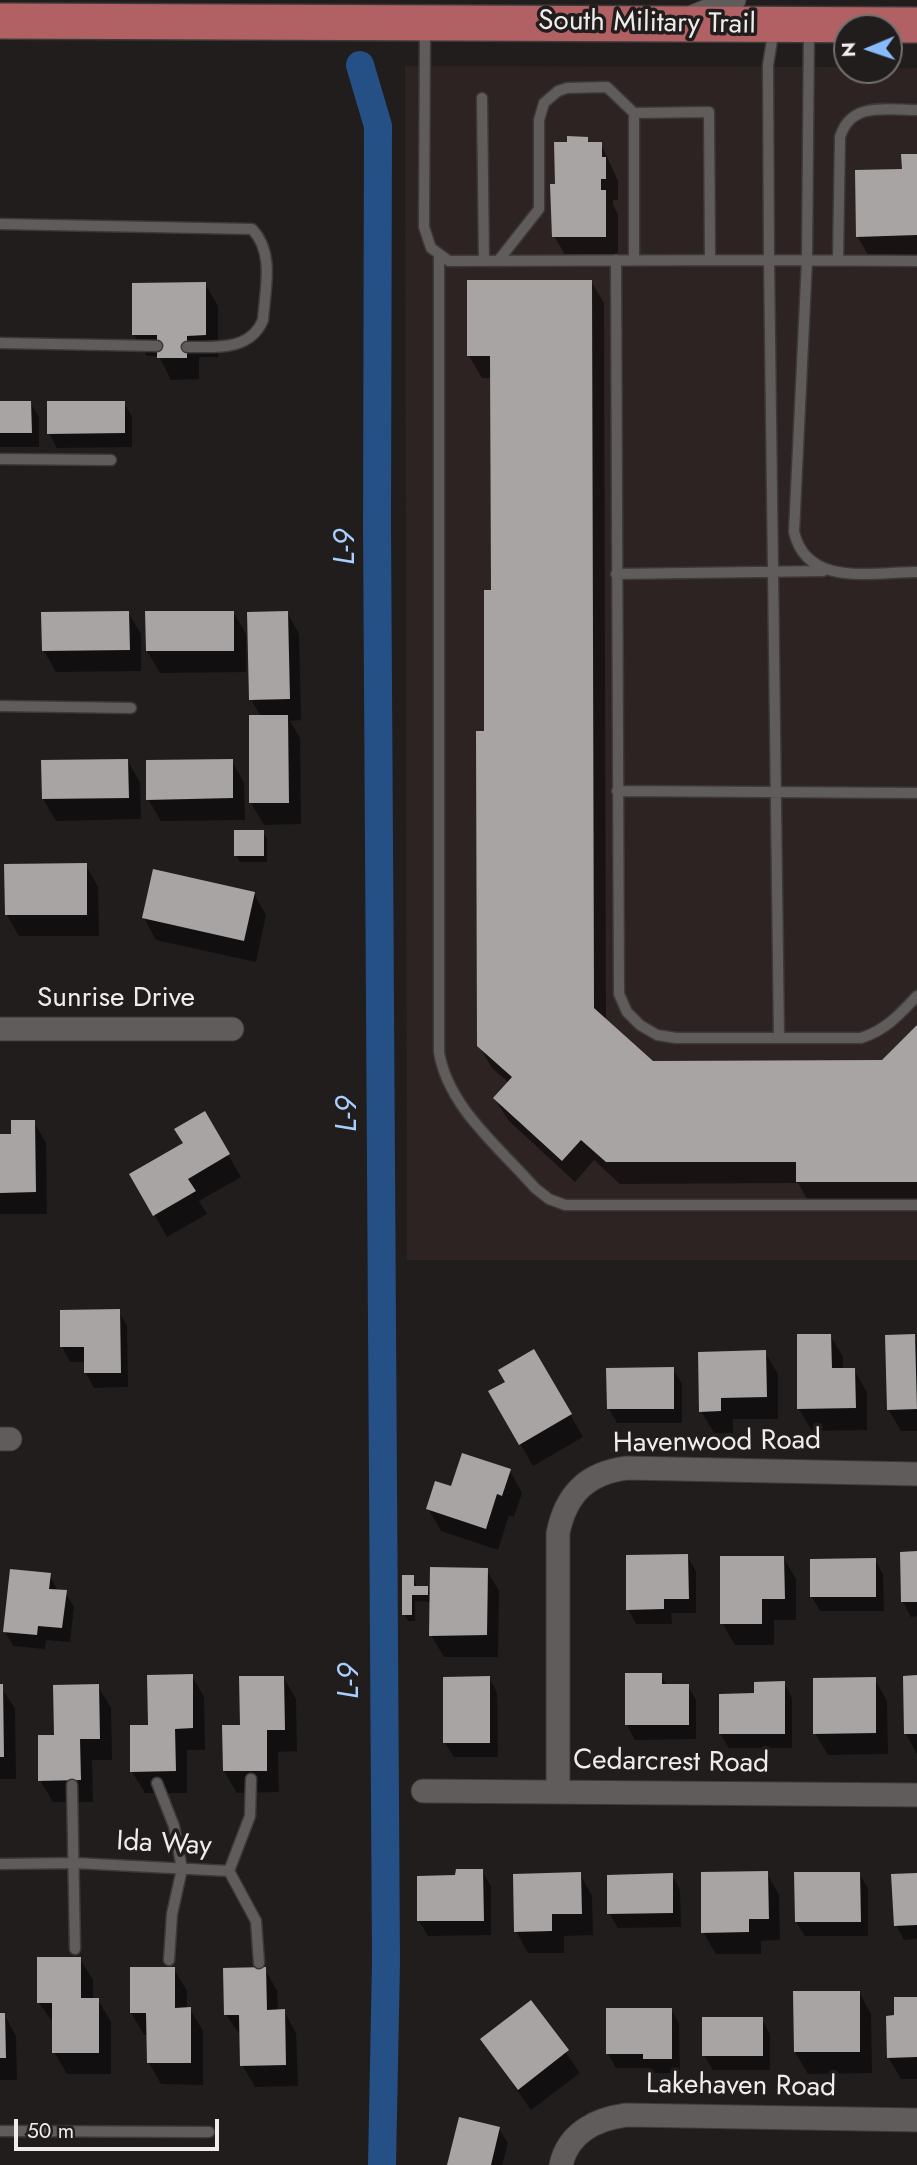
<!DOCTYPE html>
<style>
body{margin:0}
#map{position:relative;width:917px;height:2165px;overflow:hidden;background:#211d1d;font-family:Jost,sans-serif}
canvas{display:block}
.north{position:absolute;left:833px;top:14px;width:70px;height:70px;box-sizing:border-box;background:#211d1d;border:2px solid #737070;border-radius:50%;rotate:268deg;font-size:19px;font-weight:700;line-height:28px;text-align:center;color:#efecec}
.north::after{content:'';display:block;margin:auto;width:24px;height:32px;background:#88bbfc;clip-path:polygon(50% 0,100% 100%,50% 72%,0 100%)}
.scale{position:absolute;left:14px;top:2119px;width:205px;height:32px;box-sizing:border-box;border:4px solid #efecec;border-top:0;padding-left:9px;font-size:21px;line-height:24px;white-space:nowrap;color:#efecec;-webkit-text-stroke:5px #211d1d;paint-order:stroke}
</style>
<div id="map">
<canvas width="917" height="2165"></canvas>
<div class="north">N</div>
<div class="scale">50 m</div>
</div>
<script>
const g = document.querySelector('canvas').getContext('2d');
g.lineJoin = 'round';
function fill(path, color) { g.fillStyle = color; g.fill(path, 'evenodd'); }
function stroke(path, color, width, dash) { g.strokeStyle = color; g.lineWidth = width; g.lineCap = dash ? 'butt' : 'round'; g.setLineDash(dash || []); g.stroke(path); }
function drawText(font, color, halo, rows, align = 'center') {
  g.font = font + ' Jost,sans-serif'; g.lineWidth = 7; g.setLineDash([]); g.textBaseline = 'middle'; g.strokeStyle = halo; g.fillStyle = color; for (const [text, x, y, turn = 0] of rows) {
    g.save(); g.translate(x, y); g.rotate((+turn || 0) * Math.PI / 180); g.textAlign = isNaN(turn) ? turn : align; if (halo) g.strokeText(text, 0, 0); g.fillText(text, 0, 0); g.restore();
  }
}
const built = new Path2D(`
 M405,66L847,67V70L917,68V1260H407Z`);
const shadow = new Path2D(`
 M587,138L590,144H601L618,181V200H613V205L618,214V258H567L554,236L556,186L569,144Z
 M917,156V257L870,258L857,236Z
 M591,281L604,303L606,1021L652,1062H882L917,1028V1203L810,1204L798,1183L620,1184L594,1160L575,1182L508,1120L495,1099L509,1083L492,1068L479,1046L486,732L493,592L492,378H482L469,356Z
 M205,284L218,306V357H199V379L171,380L159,356H147L134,335Z
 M0,403H30L39,417V447H0Z
 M124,403L132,417V447L57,448L49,433Z
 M128,612L141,634V671L56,672L44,651Z
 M233,612L246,634V672L160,673L147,651Z
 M287,612L299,634L301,720L290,721L300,738L301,824L264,825L251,803L261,717L251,699Z
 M127,760L140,782L141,819L56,821L43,799Z
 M232,761L244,783L245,820L161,821L148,799Z
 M263,832L267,838V862H240L236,855Z
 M86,865L98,887L99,936H19L7,915Z
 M254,894L266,915L256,962L156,940L144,918Z
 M204,1114L241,1177L199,1201L207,1214L167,1237L132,1175L185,1144Z
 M34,1122L46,1143L47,1214H0V1136L13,1135Z
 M119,1311L127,1326L128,1387L94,1388L86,1373V1362H70L62,1347Z
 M830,1335L843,1357V1370H854L867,1392V1430L812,1431L799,1409Z
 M914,1336L917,1342V1431H901L888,1409Z
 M533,1351L583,1437L533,1466L491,1392L507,1382Z
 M765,1352L778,1374V1419H733V1433H714L701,1411Z
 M673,1369L682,1384V1423H617L609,1409Z
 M510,1471L522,1493L514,1517L509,1515L498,1550L441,1531L428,1509L452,1488Z
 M917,1553V1616L911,1617L903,1602Z
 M687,1556L696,1571V1613H671L672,1624H636L628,1609Z
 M783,1557L796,1579V1620H774V1645H735L722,1623Z
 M875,1560L883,1574L884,1611H820L812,1597Z
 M486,1569L499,1591L498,1657H444L431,1635V1602L415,1601V1621H408L404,1614L413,1576L417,1588H427L431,1595Z
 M49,1575L58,1591L65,1592L74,1607L70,1642L46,1640L45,1649L13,1646L5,1631Z
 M661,1675L667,1686H688L696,1700V1739L635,1740L627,1725Z
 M192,1676L204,1697L205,1750H187V1793H145L132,1772L149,1726Z
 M283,1677L296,1699L297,1751L278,1752L279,1792L237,1793L224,1771L241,1727Z
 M917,1677V1754L906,1734Z
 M489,1678L497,1692L498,1757H454L445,1743Z
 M875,1679L887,1701L888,1754L828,1755L815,1733Z
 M784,1683L792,1698V1748H729L720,1734L756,1695Z
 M0,1686L15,1708L16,1779H0Z
 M98,1686L111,1708L112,1760H92L93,1802H53L40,1780L56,1737Z
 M482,1871L491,1886V1935L428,1936L419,1921L457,1877Z
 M767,1873L779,1895L780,1940L761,1941V1954H716L703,1932Z
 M580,1874L592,1896L593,1935L564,1936V1953H528L516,1931Z
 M859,1874L868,1888V1936H805L796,1922Z
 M672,1875L680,1890L681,1927L618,1928L609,1913Z
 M917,1875V1939L904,1940L896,1925Z
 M80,1959L93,1980V2000H98L111,2022V2074H67L54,2052V2024L39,2003Z
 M174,1969L187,1991V2009H190L203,2031V2085L161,2084L149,2063L148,2035H144L131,2013Z
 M265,1969L277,1991L278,2011H284L296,2033L298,2086L255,2087L242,2065L241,2036L226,2015Z
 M859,1992L871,2014L872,2073L808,2074L795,2052Z
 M917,1998V2079H901L888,2057L896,2017Z
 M530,2002L580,2073L531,2110L482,2039Z
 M671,2009L679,2024L680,2073H653L650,2068H616L608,2054Z
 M4,2014L16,2036L17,2080H0V2015Z
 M762,2019L770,2034V2070H713L704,2055Z
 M499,2129L508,2143L502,2165H449Z`);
const canal = new Path2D(`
 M360,65L378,126L377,527L386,1962L382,2165`);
const building = new Path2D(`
 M567,136L588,137V142H602V157H606V179H601V190H606V237H552L550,184H555L554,142H567Z
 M901,154H917V235L856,237L855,170L902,169Z
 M467,280H592L594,1008L653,1061L882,1060L917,1025V1182H796V1162H606L581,1140L562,1161L493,1098L512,1077L477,1046L476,731H484V590H491L490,356H467Z
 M206,282V335L187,336V358H157V335H132V283Z
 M0,401H31L32,433H0Z
 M47,401H125V433L47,434Z
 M129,611L130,650L42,651L41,612Z
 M145,611H234V651H146Z
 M288,611L290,699L249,700L247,612Z
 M249,715H288L289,803H249Z
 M128,759L129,798L42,799L41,760Z
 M233,759V798L146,800V760Z
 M234,830H264V856H234Z
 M87,863V915H5L4,864Z
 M153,869L255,892L244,941L142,918Z
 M205,1111L230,1154L188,1179L196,1191L153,1216L129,1174L183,1143L174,1129Z
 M11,1120H35L36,1192L0,1193V1134H11Z
 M120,1309L121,1373H84V1347H60V1310Z
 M797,1334H831L832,1368H855L856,1408L797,1409Z
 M915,1334L917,1409L887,1410L885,1335Z
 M534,1349L572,1414L519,1445L488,1391L505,1382L498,1370Z
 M766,1350L767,1397L721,1398V1411L699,1412L698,1352Z
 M674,1367V1409H607L606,1368Z
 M462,1453L511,1469L502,1496L497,1494L486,1529L426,1509L435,1481L451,1486Z
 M917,1551V1602H901L900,1552Z
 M688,1554L689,1599H664V1609L626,1610V1555Z
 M720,1556H784L785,1599H762V1624H720Z
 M876,1558V1597H810V1559Z
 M430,1567L488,1568L487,1635L429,1636Z
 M10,1569L51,1573L49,1589L67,1590L62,1628L38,1626L37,1635L3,1632Z
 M402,1575H414V1586H428V1595H412V1615H402Z
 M625,1673H662V1684H689V1725H625Z
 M193,1674V1728L175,1729L176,1771L130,1772V1725H148L147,1675Z
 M917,1675V1734H904L903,1676Z
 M239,1676H284L285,1730H267V1771H223L222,1725H240Z
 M490,1676V1743H443V1677Z
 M876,1677V1733L813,1734V1678Z
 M785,1681V1734H719V1694L754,1693V1682Z
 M0,1684H3L4,1757H0Z
 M99,1684L100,1739H80L81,1780L38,1781V1735H54L53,1685Z
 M456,1869H483L484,1921H417V1876L455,1875Z
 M768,1871L769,1919H749V1932L701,1933V1872Z
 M581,1872L582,1914H552V1931L514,1932L513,1874Z
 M794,1872H860L861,1922H795Z
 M673,1873V1913L607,1914V1875Z
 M917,1873V1925L894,1926L891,1874Z
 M37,1957H81V1998H99V2053H52V2003H37Z
 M130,1967H175V2008L191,2007V2063H147L146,2013H130Z
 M266,1967L267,2010L285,2009L286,2065L240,2066L239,2015H224L223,1968Z
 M793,1991H860V2052H794Z
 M894,1997H917V2057L887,2058L886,2016L894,2015Z
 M531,2000L569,2050L518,2090L480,2039Z
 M606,2008H672V2059H643V2054H606Z
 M0,2013H5L6,2058H0Z
 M702,2017H763V2056H702Z
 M459,2117L500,2127L491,2165H447Z`);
const service = new Path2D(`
 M425,27L424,227L431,248L449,261L769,260L768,65L774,28
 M809,28L807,260L794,532C807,588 873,572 917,572
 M482,98L484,261
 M634,113V260
 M0,224L252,229C275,253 265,289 263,320C250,351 216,347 187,347
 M439,256V1052C448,1107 499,1147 535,1188L549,1199L565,1205H917
 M616,260L619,994L627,1012L640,1025L657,1035L676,1038H861C886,1030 900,1014 917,996
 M838,260L840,137C851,101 887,110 917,110
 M498,261L539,209V120L544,103L558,91L567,88L607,87L634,113L709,112L710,259
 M0,343L157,346
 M0,459L111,460
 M616,574L823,571
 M0,706L131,708
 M617,791L917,793
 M779,1038L769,260L917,261
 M157,1783L174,1826L182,1869L172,1914L169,1960
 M72,1785L75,1949
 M0,1864L75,1863L229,1871L250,1816L251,1779
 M229,1871L256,1921L259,1963
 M0,2131L209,2132`);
const minor = new Path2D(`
 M692,17L734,0
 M0,1029H232
 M0,1439H10
 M423,1791L917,1795
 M558,1791V1533C566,1494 587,1473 627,1468L917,1474
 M561,2165C568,2133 596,2119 626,2115L917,2120`);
const primary = new Path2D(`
 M0,21L917,25`);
const streetNames = [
 ["South Military Trail",647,24,1],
 ["Sunrise Drive",116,999],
 ["Havenwood Road",717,1443,-1],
 ["Cedarcrest Road",671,1763,1],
 ["Ida Way",164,1845,3],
 ["Lakehaven Road",741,2087,1]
];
const waterNames = [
 ["L-9",347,547,-90],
 ["L-9",349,1114,-90],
 ["L-9",351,1681,-90]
];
fill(built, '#2e2323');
fill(shadow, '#0007');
stroke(canal, '#245086', 28);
fill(building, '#a9a4a4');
stroke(service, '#3c3939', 13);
stroke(minor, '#3c3939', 25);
stroke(primary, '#3c3939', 38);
stroke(service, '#615c5c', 10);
stroke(minor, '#615c5c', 23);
stroke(primary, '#b16063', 35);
drawText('28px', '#efecec', '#211d1d', streetNames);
drawText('italic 30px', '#a9cfff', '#211d1d', waterNames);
</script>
